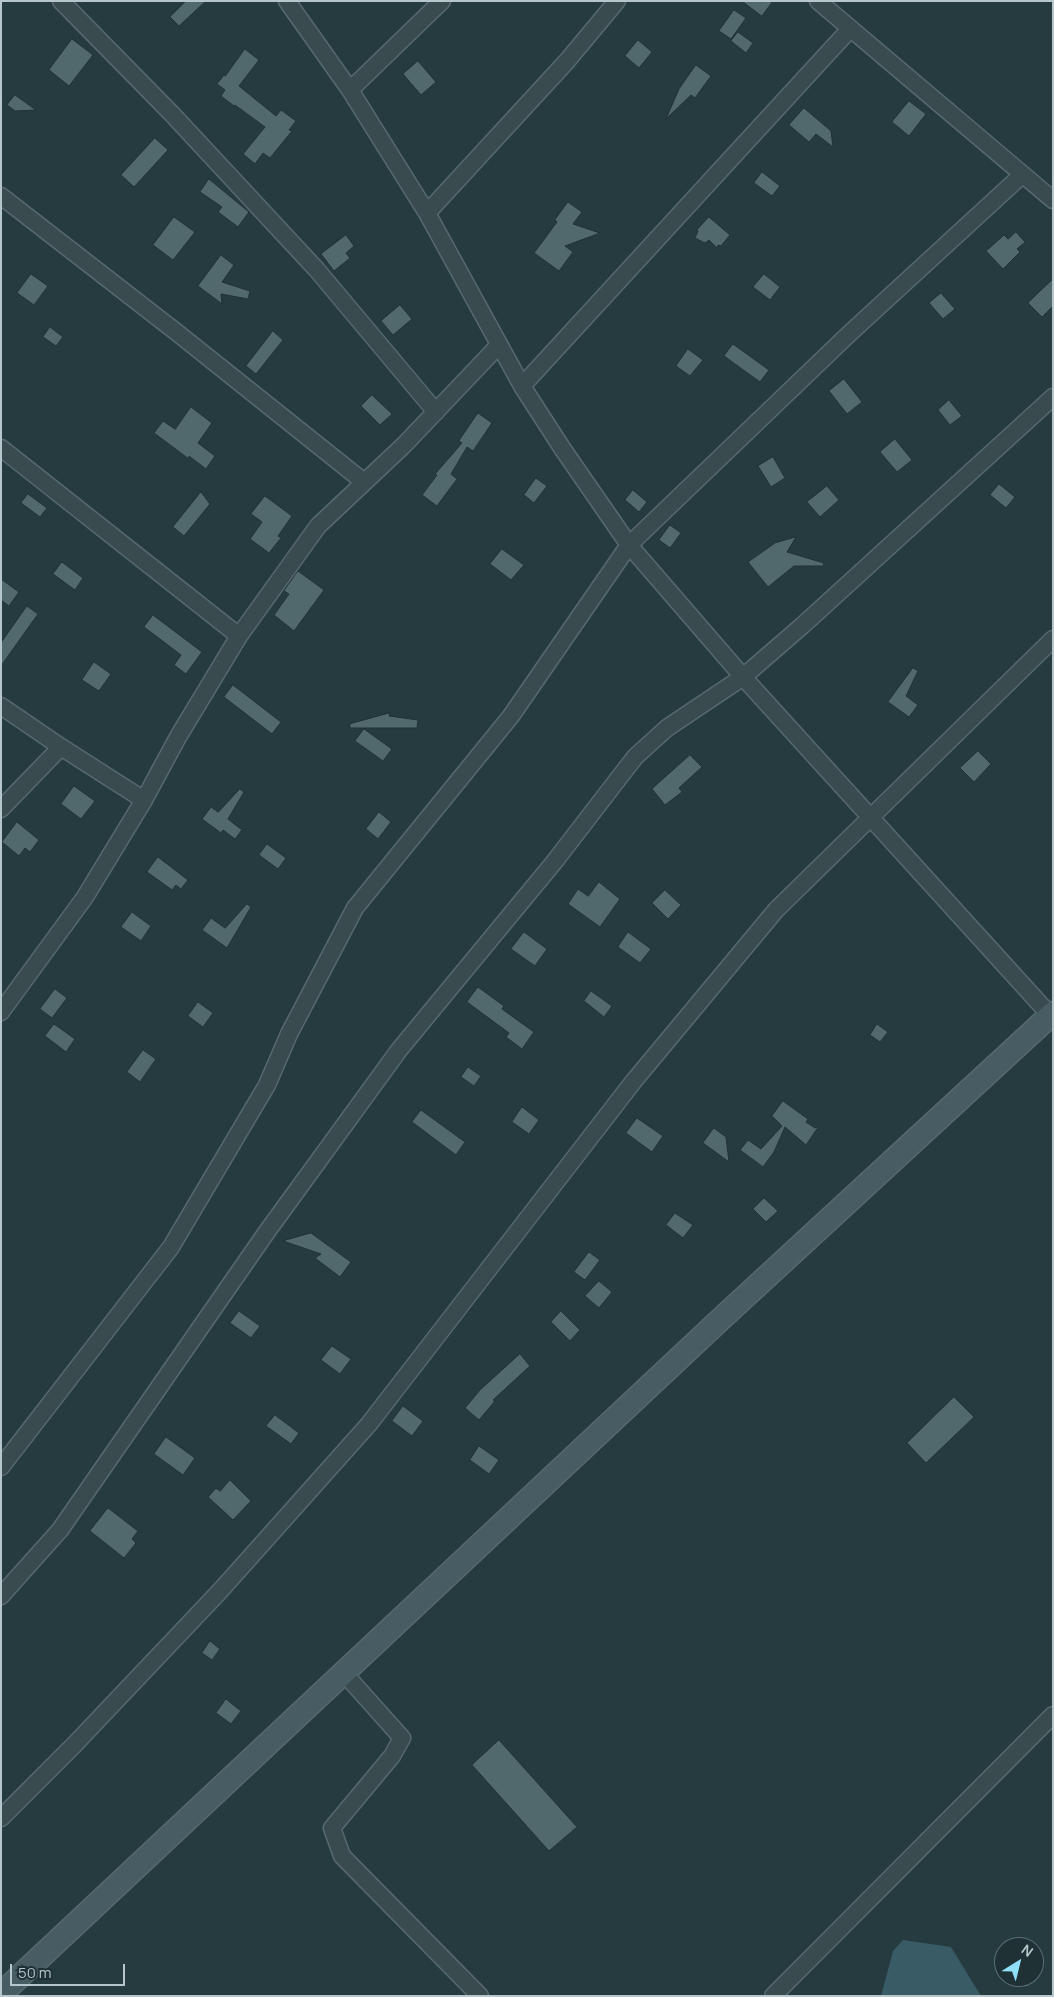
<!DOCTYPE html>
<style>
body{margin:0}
#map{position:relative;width:1054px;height:1997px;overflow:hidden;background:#263b40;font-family:Manrope,sans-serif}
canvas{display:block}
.frame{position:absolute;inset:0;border:2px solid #b6c6ca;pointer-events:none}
.north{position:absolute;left:994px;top:1937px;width:50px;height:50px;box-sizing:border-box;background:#1f3135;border:1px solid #5b6d71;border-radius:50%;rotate:36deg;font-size:14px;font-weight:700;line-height:20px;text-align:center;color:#b6c6ca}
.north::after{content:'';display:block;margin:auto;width:18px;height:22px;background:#8fdff7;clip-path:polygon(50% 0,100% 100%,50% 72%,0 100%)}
.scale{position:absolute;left:10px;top:1964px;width:115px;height:22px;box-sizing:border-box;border:2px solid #b6c6ca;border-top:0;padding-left:6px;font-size:15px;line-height:18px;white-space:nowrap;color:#b6c6ca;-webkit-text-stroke:4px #1f3135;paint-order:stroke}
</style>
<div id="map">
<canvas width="1054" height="1997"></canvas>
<div class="frame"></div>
<div class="north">N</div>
<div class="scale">50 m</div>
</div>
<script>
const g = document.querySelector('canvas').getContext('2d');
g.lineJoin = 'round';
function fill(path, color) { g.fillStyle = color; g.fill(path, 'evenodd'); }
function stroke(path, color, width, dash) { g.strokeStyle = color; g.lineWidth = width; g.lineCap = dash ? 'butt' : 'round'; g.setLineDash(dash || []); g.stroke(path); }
const water = new Path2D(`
 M903,1940L951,1947L981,1996H881L893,1951Z`);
const building = new Path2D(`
 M186,1H206L179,26L170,17Z
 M742,1H773L762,16Z
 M734,10L746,18L731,39L719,31Z
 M738,32L753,43L746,53L731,41Z
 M72,39L93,55L69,86L49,70Z
 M638,40L652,52L639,68L625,56Z
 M245,49L259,60L239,86L276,116L281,110L296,121L289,130L292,131L270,158L263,153L255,164L243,154L265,127L235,105L234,106L221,96L225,90L217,84L224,75L225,76Z
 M418,61L436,82L421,95L403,74Z
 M696,65L711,76L695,98L691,95L666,119L679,89Z
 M15,95L36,110L15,111L7,105Z
 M909,101L926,114L909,136L892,122Z
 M804,108L831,131L833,147L816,134L809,142L789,125Z
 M155,138L168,150L134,187L121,175Z
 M762,172L780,186L772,196L754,183Z
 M209,179L249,212L238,227L218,212L222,207L200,192Z
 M568,202L582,212L573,224L600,233L565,246L573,252L559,271L534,253L557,222L555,220Z
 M174,217L195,232L173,260L153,245Z
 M709,217L730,235L721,246L718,245L717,248L709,240L705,243L695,238L698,231L697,230Z
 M1016,232L1025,242L1017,249L1020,252L1003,269L986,251L1004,235L1008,239Z
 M346,235L354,246L346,253L350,258L334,271L321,254Z
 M221,255L234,265L222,282L250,291L248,299L221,294L222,304L198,286Z
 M31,274L48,286L34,305L17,293Z
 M764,274L780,287L770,300L753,287Z
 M1053,279V306L1042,317L1028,303Z
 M941,293L955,309L943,319L929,303Z
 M400,305L412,319L393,335L381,321Z
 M50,327L63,337L56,346L43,337Z
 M273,331L283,340L256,374L246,366Z
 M733,344L769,370L760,382L724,356Z
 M688,349L703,360L690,376L676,366Z
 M844,379L862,402L847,414L829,391Z
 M372,395L392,414L380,425L361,406Z
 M949,400L962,416L950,425L938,410Z
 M191,407L212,423L198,443L215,456L206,469L189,456V459L154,433L163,421L175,429Z
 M478,413L492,423L473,451L467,447L451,474L457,479L437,506L422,495L437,475L435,474L462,443L459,441Z
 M895,439L912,460L897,472L880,452Z
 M773,457L785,478L771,487L758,466Z
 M536,478L547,486L534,503L524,495Z
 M999,484L1015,497L1006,508L990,495Z
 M827,486L839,500L820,517L807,502Z
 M633,490L647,502L639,512L625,500Z
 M201,492L210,504L184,536L173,527Z
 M28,494L47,508L40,517L21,503Z
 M265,496L292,516L278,536L281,538L269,553L250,539L262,522L251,514Z
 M670,525L681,533L670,548L659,540Z
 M796,537L787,552L824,563L823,566H794L768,587L748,562L775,543Z
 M502,549L524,565L511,580L490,564Z
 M62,562L83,578L75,590L53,574Z
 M298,571L324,590L294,631L274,615L289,594L284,591Z
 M1,579L19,592L9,606L1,600Z
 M27,606L38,614L1,666V643Z
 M153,615L202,652L186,674L174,665L181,655L144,627Z
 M94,662L111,674L99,691L82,680Z
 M913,668L918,671L906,696L918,705L909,717L888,702Z
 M233,685L281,722L272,734L224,697Z
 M390,713L389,716L418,720L417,728H350V724Z
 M364,729L392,749L383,761L355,741Z
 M978,751L991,764L974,782L960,768Z
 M690,755L702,767L679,788L682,792L665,805L652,789Z
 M74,786L95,801L81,819L61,804Z
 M240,789L244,792L228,819L242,830L235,839L223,830L221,833L202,819L211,807L218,812Z
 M379,812L391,822L378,839L366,829Z
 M17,822L39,840L30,852L25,848L19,856L2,842Z
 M267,844L286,858L278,869L259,855Z
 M158,857L188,880L181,889L176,885L172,890L147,872Z
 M599,882L620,899L600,927L568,904L578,889L588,896Z
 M665,890L681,905L668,919L652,903Z
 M247,904L251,907L227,948L202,930L211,918L225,928Z
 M132,912L151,926L141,941L121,927Z
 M524,932L547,949L535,966L511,949Z
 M628,932L651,949L640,963L618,947Z
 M478,987L504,1006L502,1009L534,1032L522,1049L506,1037L509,1033L467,1002Z
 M55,989L67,998L52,1018L40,1009Z
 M591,991L612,1006L604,1017L584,1001Z
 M198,1002L213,1013L203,1027L188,1016Z
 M54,1024L75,1039L66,1052L45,1036Z
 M877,1024L888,1032L880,1042L870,1035Z
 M143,1050L156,1059L140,1082L127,1072Z
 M468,1067L481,1076L474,1086L461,1077Z
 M783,1101L808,1119L806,1122L815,1128L819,1126L806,1145L785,1127L774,1152L763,1167L740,1150L748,1140L761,1149L782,1126L772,1116Z
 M522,1107L539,1120L529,1134L512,1122Z
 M421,1110L465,1142L456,1155L412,1122Z
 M637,1118L663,1136L652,1152L626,1133Z
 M714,1128L726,1137L729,1162L703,1143Z
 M764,1198L778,1211L766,1222L753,1209Z
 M675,1213L693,1225L683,1238L666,1225Z
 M311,1233L351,1262L340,1277L315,1258L321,1254L283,1241Z
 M589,1252L600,1260L585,1280L574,1272Z
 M599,1281L612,1292L599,1308L585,1296Z
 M239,1311L260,1326L251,1338L230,1323Z
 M561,1311L580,1330L570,1341L551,1322Z
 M332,1346L351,1359L340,1374L321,1360Z
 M520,1354L530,1366L493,1400L495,1401L479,1420L465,1408L480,1390Z
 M954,1397L974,1417L926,1463L907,1443Z
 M403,1406L423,1421L412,1436L392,1421Z
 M275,1415L299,1433L291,1444L266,1426Z
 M166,1437L195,1458L183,1475L154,1454Z
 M479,1446L499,1460L489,1474L470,1460Z
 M230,1480L251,1501L233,1520L208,1497L216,1488L220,1491Z
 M108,1508L138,1531L132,1539L136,1543L124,1558L90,1531Z
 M210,1641L220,1649L212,1660L202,1653Z
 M226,1699L241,1711L231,1724L216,1713Z
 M499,1740L577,1827L549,1851L472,1765Z`);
const minor = new Path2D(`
 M61,1L172,114L317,270L436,412
 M287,1L350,90L427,213L522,386L562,448L629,545L743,677L1051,1016
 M818,1L1053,200
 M350,90L442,1
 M1,196L175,331L364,482
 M427,213L567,61L617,1
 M522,386L850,29
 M1,448L239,636
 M1,706L61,747L144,800
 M1,809L61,747
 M1,1012L85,897L144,800L178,737L239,636L318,526L404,445L499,345
 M1,1467L171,1247L267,1085L289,1034L355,908L511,716L629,545L850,333L1022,175
 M1,1596L60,1530L266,1233L399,1050L555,861L635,757L667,728L743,677L803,625L1053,397
 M344,1673L402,1738L392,1756L332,1828L342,1856L480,1996
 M1,1818L74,1745L220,1591L369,1424L633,1082L776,910L1053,639
 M773,1996L1053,1715`);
const secondary = new Path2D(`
 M1,1994L722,1318L1053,1013`);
fill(water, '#385b65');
fill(building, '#51686d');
stroke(building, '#213237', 1);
stroke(minor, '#58696d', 19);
stroke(secondary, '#58696d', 25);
stroke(minor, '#3a4b50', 16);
stroke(secondary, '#485c63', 22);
</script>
